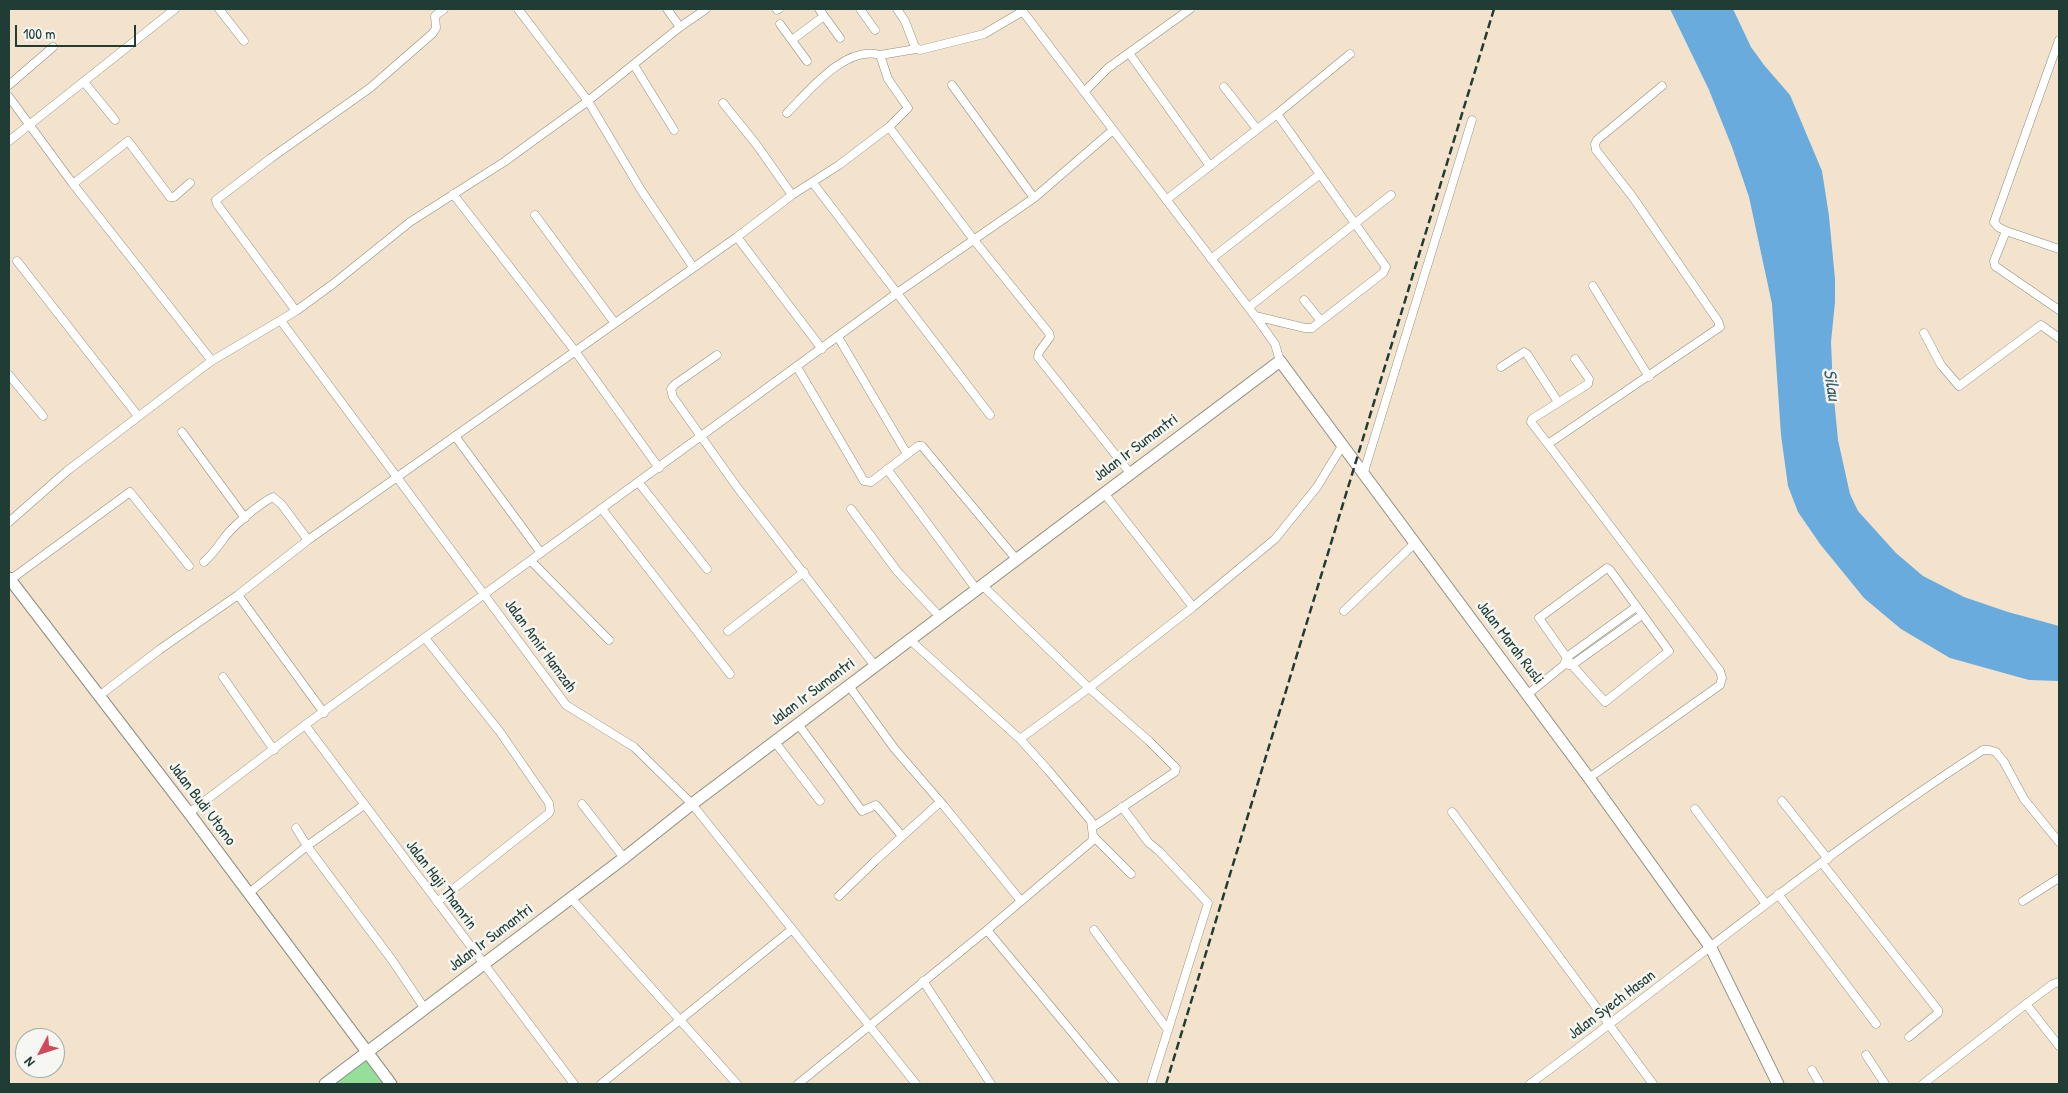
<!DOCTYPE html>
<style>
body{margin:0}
#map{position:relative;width:2068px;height:1093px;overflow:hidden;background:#f4e3cc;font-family:"Patrick Hand",sans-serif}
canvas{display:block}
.frame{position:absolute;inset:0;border:10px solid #1f3d34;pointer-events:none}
.north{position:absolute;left:15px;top:1028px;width:50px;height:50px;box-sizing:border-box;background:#f6f6f2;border:1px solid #a0aca6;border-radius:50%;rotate:230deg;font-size:14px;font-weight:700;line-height:20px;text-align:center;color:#1f3d34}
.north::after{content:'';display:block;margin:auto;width:18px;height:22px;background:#d1495b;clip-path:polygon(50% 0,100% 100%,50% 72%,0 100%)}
.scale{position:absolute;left:15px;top:25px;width:121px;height:22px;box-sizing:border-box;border:2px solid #1f3d34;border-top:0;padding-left:6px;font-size:15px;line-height:18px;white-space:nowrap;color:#1f3d34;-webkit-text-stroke:4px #f6f6f2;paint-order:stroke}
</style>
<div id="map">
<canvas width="2068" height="1093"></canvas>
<div class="frame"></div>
<div class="north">N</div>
<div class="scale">100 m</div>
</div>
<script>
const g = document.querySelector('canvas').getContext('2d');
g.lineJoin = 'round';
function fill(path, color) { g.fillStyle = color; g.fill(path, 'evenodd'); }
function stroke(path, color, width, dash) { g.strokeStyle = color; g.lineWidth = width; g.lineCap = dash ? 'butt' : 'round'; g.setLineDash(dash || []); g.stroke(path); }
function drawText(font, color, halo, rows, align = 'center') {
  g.font = font + ' "Patrick Hand",sans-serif'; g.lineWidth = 5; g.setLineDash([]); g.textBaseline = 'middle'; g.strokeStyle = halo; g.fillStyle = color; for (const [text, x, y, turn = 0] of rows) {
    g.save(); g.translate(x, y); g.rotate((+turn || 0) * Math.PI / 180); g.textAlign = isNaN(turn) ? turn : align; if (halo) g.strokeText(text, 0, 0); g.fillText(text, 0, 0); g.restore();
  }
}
const green = new Path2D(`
 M368,1058L388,1084H334Z`);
const water = new Path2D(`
 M1670,9H1733L1751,47L1764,65L1790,95L1822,171L1829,216L1835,279V302L1831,342L1833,388L1838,440L1850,494L1858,511L1896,553L1923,576L1964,597L2008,612L2059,626V681L2029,680L1950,658L1901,629L1864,598L1820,544L1798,512L1788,486L1781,435L1772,304L1749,197L1732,147L1709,90Z`);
const street = new Path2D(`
 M219,9L244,41
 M518,9L588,101L641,190L693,267
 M667,9L680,27
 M819,9L840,38
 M860,9L875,30
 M897,9L905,21L915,47L920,50L984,34L1023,11
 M1021,9L1255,316L1275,344L1280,361
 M777,10L779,9
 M780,24L807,61
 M792,40L824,16
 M2059,40L1994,222L1998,227L2006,231L2059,249
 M1129,53L1210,166
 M880,55L916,49
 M634,65L674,130
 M84,82L115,120
 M9,85L53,47
 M952,85L1034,198
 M1224,87L1257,129
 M1084,92L1108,68L1190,9
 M9,97L73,184L212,361
 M723,103L756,144L792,195
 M787,113C808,92 846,44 880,55L888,79L908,108L889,127
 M9,141L175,9
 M813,183L990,415
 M73,184L128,141L170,197H174L190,183
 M453,194L575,351L659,468
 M1166,200L1277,114L1350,54
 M535,215L614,322
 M2006,231L1994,261L1995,266L2059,310
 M737,237L822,349
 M1211,259L1319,175
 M17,261L138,416
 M1593,286L1649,377
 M1304,300L1321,321
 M1249,307L1391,195
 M296,311L217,204L216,200L271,158L370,88L433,33L436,28L435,16L444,9
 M1255,316L1305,328H1312L1383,273L1386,267L1277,114
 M281,321L566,705L634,747L692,804L916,1084
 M1924,333L1941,365L1959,386L2041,325L2059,338
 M838,337L907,454
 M717,355L674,385L671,389L673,397L737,487L875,666
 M797,367L864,481L871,482L918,446H922L1016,559
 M1501,367L1524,352L1527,354L1558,402
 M9,375L43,416
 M182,432L245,518
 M455,436L541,553
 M1548,444L1531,422L1532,419L1588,384L1589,379L1575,359
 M887,469L977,590
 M1363,475L1472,120
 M639,483L707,569
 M1104,493L1193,607
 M602,509L730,674
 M851,509L897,571L940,617
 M9,522L67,471L210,362L296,311L333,284L410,222L504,162L588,101L680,27L706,9
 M531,561L609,640
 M204,562C212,555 216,549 222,541C230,528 259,504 273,497L282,505L308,540
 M1607,568L1610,570L1669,651L1605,702L1572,665L1539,618Z
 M10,580L130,492L189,566
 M982,585L1089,688L1149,741L1176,768L1175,772L1093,827
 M238,595L324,713
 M1344,611L1415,543
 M728,631L804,572
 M425,638L500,732L549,803L550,811L548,814L437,902
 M1569,665H1572L1642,615
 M223,677L274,750
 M849,686L894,748L944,806L1021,901
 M1528,694L1564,665L1567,657L1636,607
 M99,696L159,650L238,595L308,540L737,237L792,195L839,165L889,127L974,240L1049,333L1050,337L1039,352L1038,357L1130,473
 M798,724L862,811L876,805L902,836
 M305,725L574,1084
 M1020,739L1089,688L1193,607L1275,539L1317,487L1342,446
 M775,742L820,801
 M1589,778L1720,685L1722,678L1720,671L1548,444L1720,327L1718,321L1632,196L1596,150L1595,144L1597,140L1662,86
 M1782,801L1828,859
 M582,804L624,858
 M1122,807L1149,843L1159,851L1208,903L1151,1084
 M1695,809L1766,904
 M1452,812L1653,1084
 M189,813L305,725L897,293L1034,198L1113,130
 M296,828L307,846L392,960L425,1009
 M1093,836L1131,874
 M1822,863L1938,1010V1013L1909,1037
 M249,893L307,846L364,805
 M1778,894L1876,1024
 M839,896L875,861L939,803
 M571,898L737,1084
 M2023,901L2059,878
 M987,930L1115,1084
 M1094,930L1168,1030
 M923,981L991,1084
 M2026,1004L2059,1046
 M1866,1055L1885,1084
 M1812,1070L1820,1084
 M601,1084L791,930
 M798,1084L987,930L1092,841L1093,836L1091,821L1048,770L1020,739L909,639
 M1530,1084C1680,973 1825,852 1983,750H1989L1996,752L2004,762L2024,799L2059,842
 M1923,1084L2026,1004L2053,984L2059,982`);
const secondary = new Path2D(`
 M9,578L189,813L391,1084
 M325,1084L624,858L692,804L1280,361L1589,778L1711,948L1778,1084`);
const rail = new Path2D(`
 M1166,1084L1494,9`);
const streetNames = [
 ["Jalan Ir Sumantri",1136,448,-37],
 ["Jalan Marah Rusli",1510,643,53],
 ["Jalan Amir Hamzah",540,646,54],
 ["Jalan Ir Sumantri",813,692,-37],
 ["Jalan Budi Utomo",202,804,53],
 ["Jalan Haji Thamrin",441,885,53],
 ["Jalan Ir Sumantri",491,938,-37],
 ["Jalan Syech Hasan",1612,1005,-37]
];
const waterNames = [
 ["Silau",1831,385,81]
];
fill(green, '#96df9b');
fill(water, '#69abdd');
stroke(street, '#8a9080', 9);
stroke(secondary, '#8a9080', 13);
stroke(street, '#fff', 8);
stroke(secondary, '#fff', 11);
stroke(rail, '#1f3d34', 2.5, [8, 4]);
drawText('16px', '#1f3d34', '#f6f6f2', streetNames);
drawText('italic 18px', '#355e67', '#f6f6f2', waterNames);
</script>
